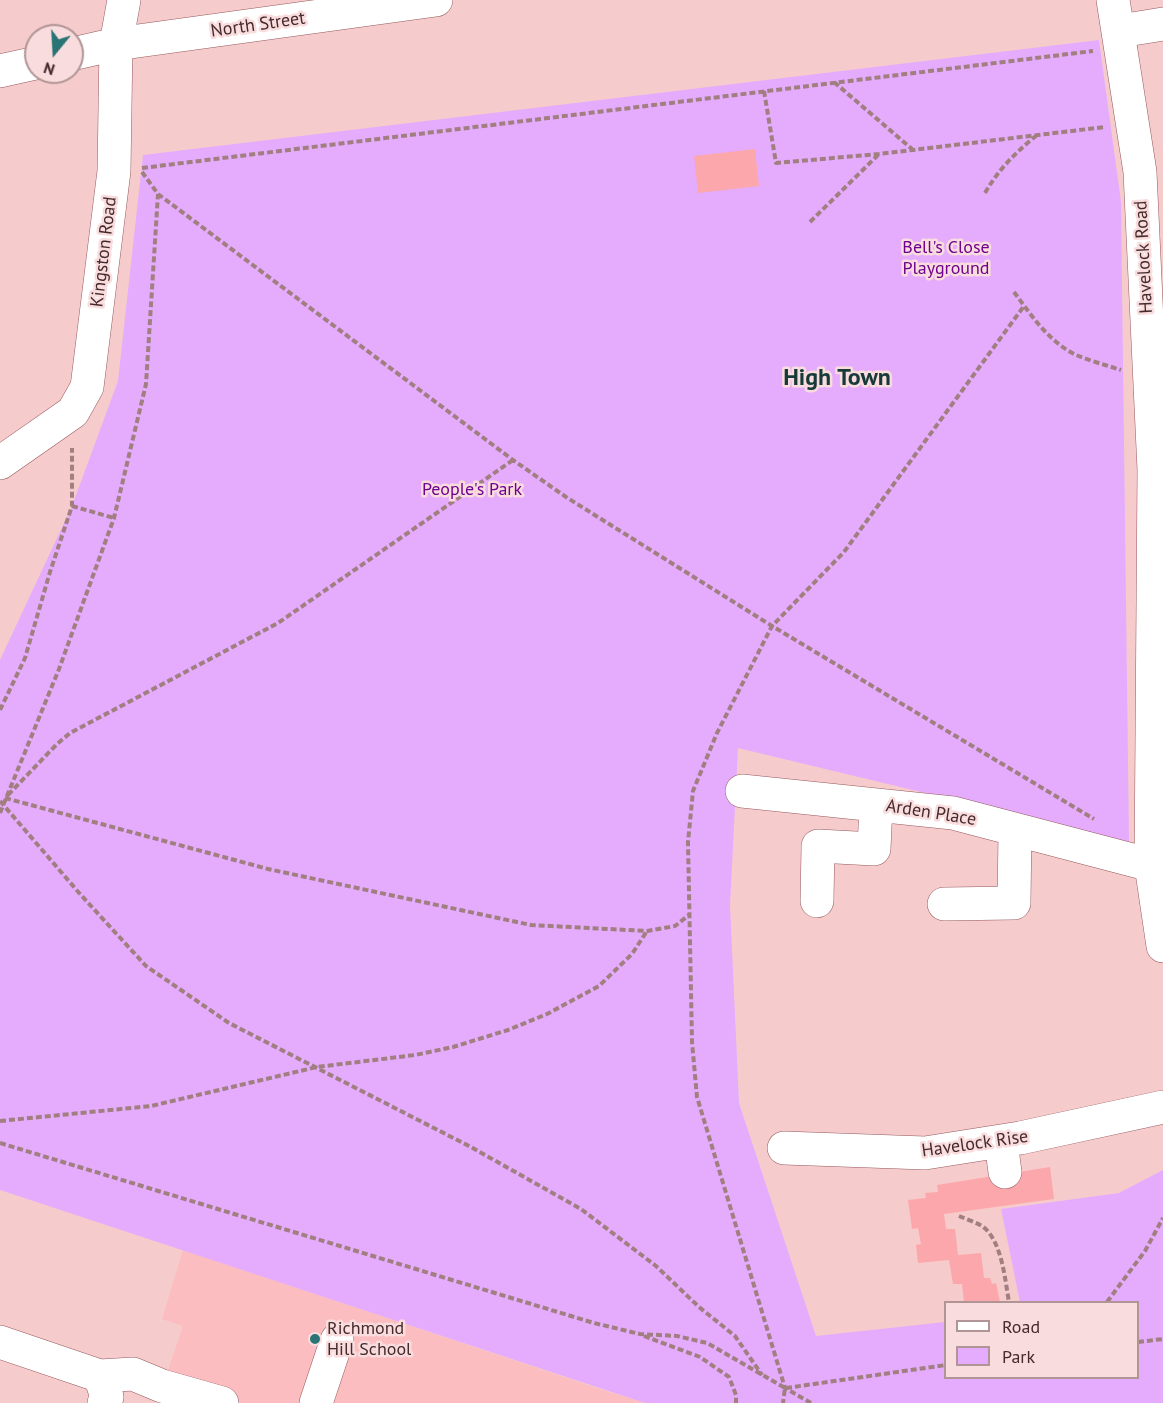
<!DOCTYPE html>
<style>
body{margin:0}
#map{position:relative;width:1163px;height:1403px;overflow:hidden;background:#f6cbcc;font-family:"PT Sans",sans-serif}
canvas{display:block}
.legend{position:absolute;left:944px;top:1301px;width:195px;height:78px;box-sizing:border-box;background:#f9dcdd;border:2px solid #b19596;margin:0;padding:8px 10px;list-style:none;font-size:18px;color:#452a2c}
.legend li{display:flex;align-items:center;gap:12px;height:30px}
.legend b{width:30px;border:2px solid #b19596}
.north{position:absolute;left:24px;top:24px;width:60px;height:60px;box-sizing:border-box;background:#f9dcdd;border:2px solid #b19596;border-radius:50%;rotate:198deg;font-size:16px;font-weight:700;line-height:24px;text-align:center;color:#452a2c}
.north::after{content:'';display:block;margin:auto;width:21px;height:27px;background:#2a7475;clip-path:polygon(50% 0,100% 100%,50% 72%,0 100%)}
</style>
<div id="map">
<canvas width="1163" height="1403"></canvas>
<ul class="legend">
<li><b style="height:8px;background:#fff"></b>Road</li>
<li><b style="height:16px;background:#e5acfd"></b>Park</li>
</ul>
<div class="north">N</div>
</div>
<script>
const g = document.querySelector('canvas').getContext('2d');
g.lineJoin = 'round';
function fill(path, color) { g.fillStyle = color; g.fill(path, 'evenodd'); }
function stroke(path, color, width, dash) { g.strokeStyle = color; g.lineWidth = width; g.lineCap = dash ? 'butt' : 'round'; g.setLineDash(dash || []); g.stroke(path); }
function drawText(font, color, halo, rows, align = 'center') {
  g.font = font + ' "PT Sans",sans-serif'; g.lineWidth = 5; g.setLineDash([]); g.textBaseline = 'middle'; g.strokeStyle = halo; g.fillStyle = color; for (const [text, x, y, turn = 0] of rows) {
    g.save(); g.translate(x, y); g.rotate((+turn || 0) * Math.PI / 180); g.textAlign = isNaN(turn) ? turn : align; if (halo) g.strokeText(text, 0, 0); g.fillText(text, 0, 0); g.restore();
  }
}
const built = new Path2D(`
 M183,1250L597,1388L645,1403H192L160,1394L183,1326L162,1319Z`);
const green = new Path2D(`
 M1099,40L1121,202L1129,842L738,748L730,905L739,1103L816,1336L945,1322L946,1378H1138V1302H1020L1001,1209L1119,1193L1163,1170V1403H645L0,1190V660L72,506L118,381L143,155Z`);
const building = new Path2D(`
 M755,149L759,186L698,193L694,156Z
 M1050,1167L1054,1199L944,1214L946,1229H955L958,1255L981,1253L984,1278H990L992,1284L996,1283L1000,1302H964L962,1284H953L949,1260L918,1263L916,1245L921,1244L918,1228L912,1229L908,1200L926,1198L925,1193L938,1192L937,1185Z`);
const path = new Path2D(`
 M834,82L912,149
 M764,91L776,163L879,154L1105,127
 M142,168L1093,51
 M142,172L158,194L513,460L566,497L772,626L1094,819
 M985,193C998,170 1016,152 1037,135
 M810,222L878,155
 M1014,292C1031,315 1049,342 1076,355C1090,361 1106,365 1121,370
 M72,506L114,518
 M0,710L25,658L50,572L72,506V448
 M8,795L57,744L70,733L278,623L513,460
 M5,798L268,869L531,925L647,931L675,926L689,915
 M0,801L80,894L146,966L229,1023L469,1146L581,1209L656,1266L699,1307L735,1336L762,1375
 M0,813L59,669L114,518L146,384L158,194
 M0,1121L151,1106L317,1067L415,1055L453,1047L508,1030L547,1014L599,986L632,954L647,931
 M0,1143L594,1323L640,1334L677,1336L707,1343L785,1388L783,1403
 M959,1216C966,1219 975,1222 982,1226C1002,1240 1005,1280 1009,1302
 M1107,1302L1145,1251L1163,1218
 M644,1336L700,1357L729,1377L736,1395V1403
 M1138,1342L1163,1339
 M786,1388L946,1365
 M811,1403L785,1388L697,1097L692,1042L688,842L693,791L717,733L772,626L844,552L1024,306`);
const minor = new Path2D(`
 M1113,0L1140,172L1154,470L1151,865L1163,946
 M1120,31L1163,24
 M72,54L116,44L436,0
 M0,71L36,63
 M0,463L73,412L87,387L114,171L116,44L124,0
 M742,791L953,813L1151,865L1163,863
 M817,901L818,846L874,849L876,805
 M944,904L1014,903L1015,831
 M1001,1142L1005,1172
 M784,1148L925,1153L1020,1138L1163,1107
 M0,1342L100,1376L107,1397L104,1403
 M100,1376L133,1374L162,1386L222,1403
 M316,1403L337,1340`);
const markers = [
 [315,1339,6,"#2a7475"]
];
const streetNames = [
 ["North Street",258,25,-8],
 ["Kingston Road",104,252,-83],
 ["Havelock Road",1144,257,-93],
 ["Arden Place",931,813,9],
 ["Havelock Rise",975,1144,-8]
];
const parkNames = [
 ["Bell's Close",946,248],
 ["Playground",946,269],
 ["People's Park",472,490]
];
const poiNames = [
 ["Richmond",327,1329],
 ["Hill School",327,1350]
];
const districtNames = [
 ["High Town",837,378]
];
fill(built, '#fcbdc0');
fill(green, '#e5acfd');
fill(building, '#fca7ac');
stroke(minor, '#96595d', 34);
stroke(path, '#a17e80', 4, [6, 3]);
stroke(minor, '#fff', 33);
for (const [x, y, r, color] of markers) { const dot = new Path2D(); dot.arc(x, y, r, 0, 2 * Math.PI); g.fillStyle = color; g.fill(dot); stroke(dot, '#f9dcdd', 2); }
drawText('18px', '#452a2c', '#f9dcdd', streetNames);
drawText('18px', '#6f028f', '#f9dcdd', parkNames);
drawText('18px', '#452a2c', '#f9dcdd', poiNames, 'left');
drawText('bold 24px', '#163939', '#f9dcdd', districtNames);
</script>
